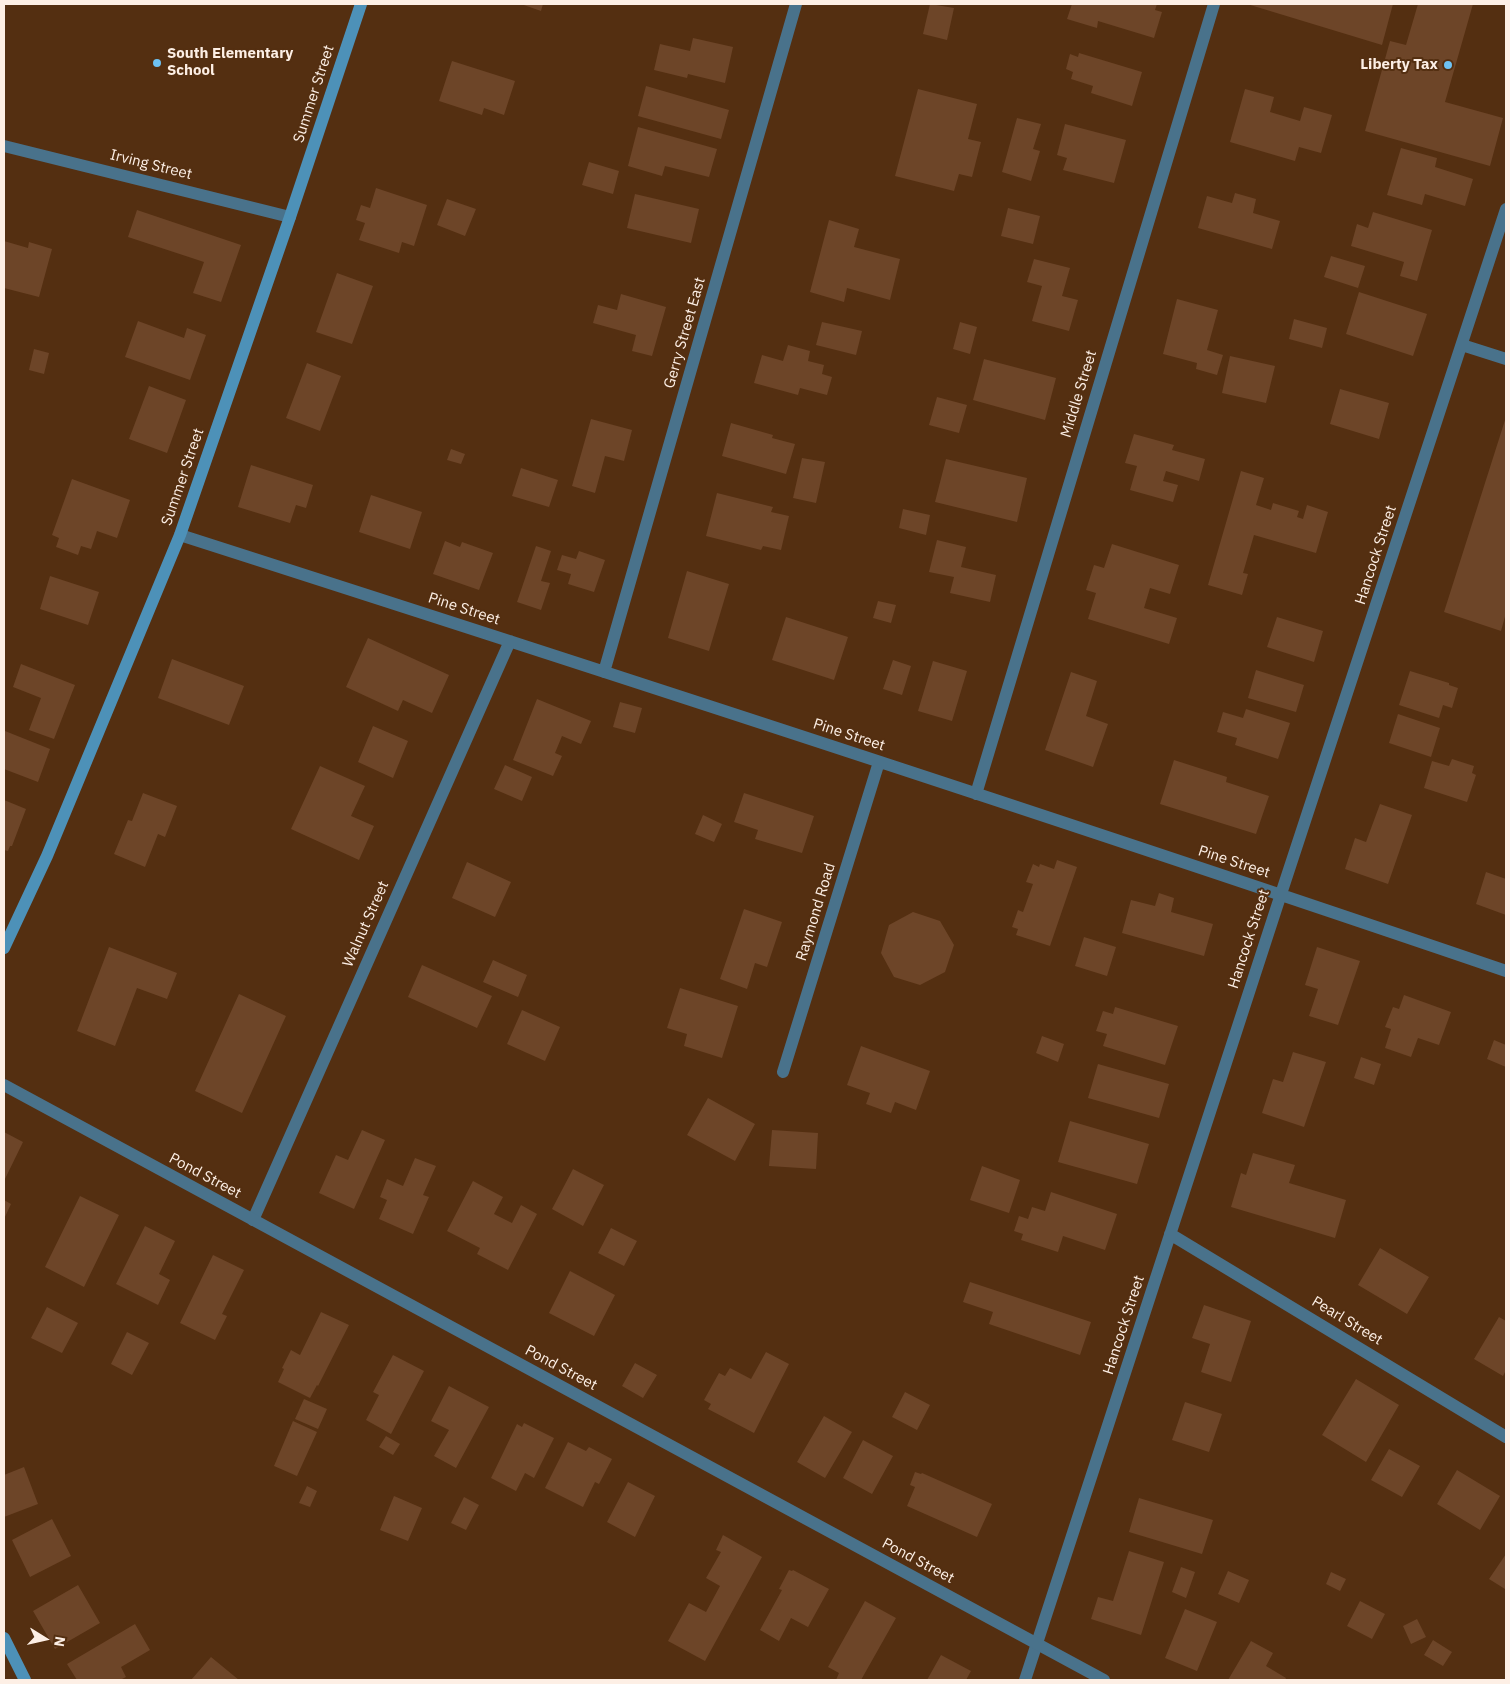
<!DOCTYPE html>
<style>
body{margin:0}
#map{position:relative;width:1510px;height:1684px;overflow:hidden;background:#542f11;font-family:"IBM Plex Sans",sans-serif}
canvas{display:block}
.frame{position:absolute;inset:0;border:5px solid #fdefe5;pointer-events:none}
.north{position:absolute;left:20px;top:1614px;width:50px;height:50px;-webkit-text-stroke:4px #542f11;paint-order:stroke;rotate:100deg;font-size:14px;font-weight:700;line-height:20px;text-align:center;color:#fdefe5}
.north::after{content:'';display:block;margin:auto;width:18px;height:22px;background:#fdefe5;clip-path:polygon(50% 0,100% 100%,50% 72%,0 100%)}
</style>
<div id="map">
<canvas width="1510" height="1684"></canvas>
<div class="frame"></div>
<div class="north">N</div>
</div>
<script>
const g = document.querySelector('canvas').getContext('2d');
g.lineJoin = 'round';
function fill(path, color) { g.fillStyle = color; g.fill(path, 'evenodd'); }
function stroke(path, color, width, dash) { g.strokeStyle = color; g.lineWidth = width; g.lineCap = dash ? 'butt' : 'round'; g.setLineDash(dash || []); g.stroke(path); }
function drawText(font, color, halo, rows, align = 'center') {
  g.font = font + ' "IBM Plex Sans",sans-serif'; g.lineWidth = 4; g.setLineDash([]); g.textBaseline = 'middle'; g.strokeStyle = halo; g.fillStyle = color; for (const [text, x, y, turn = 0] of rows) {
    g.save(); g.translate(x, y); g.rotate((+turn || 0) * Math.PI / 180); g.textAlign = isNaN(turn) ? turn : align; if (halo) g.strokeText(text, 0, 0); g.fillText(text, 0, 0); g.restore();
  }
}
const building = new Path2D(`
 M521,4H543L541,11Z
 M930,4L954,8L947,40L923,34Z
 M1072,4H1157L1155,10L1162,12L1154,38L1098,21L1097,28L1067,19Z
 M1247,4H1393L1382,45Z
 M1418,4H1473L1445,102L1503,118L1490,166L1365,131L1390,41L1406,45Z
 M693,38L733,47L725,83L688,74L687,78L654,70L660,44L690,51Z
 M1079,53L1142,72L1132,106L1091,93L1093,86L1071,79L1073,72L1066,69L1070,54L1078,57Z
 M452,61L515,81L504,115L484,108L482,115L439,101Z
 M646,86L729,110L721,139L638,116Z
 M918,89L977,104L968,139L981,142L972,177L959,174L954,191L895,176Z
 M1245,89L1274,97L1270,112L1300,121L1304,107L1332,115L1321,153L1299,147L1295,161L1230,142Z
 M1017,118L1041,124L1033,149L1040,151L1031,181L1002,172Z
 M1065,124L1126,140L1114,183L1063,170L1067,158L1057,155Z
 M638,127L717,149L709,177L665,166L662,176L628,166Z
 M1401,148L1437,158L1435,167L1473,179L1465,206L1425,194L1422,205L1387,195Z
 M589,162L619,171L613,194L582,185Z
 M376,188L427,205L414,246L402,242L399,253L359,240L365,223L356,220L361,205L370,208Z
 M1235,193L1256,199L1253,213L1280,221L1272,249L1198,228L1207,196L1232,203Z
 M635,194L699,209L691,243L627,228Z
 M447,199L476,209L465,236L437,225Z
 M1008,208L1040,216L1033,244L1001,236Z
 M137,210L241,245L221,302L193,293L204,262L128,237Z
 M1373,212L1432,230L1417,281L1400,276L1404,262L1351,246L1357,224L1368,228Z
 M829,220L859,229L854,247L900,259L890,300L847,288L844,302L810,292Z
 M4,241L28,248L29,242L52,249L39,297L4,288Z
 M1331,256L1365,266L1358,288L1324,277Z
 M1034,259L1070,268L1062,296L1078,300L1069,331L1032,321L1042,286L1027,282Z
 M337,273L373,286L352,344L316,332Z
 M1359,292L1427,314L1413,356L1346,334Z
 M621,294L666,307L652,356L632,351L636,335L593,323L598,305L617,310Z
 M1177,299L1218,310L1207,350L1223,355L1217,375L1196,369L1197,363L1163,354Z
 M1294,319L1327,328L1322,348L1289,339Z
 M138,321L184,338L187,328L206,335L190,380L125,357Z
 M822,322L862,331L856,355L816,345Z
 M960,322L977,327L970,354L953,349Z
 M788,345L810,351L808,361L824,365L822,374L832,377L827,395L800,388L798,395L754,383L762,355L783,361Z
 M34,349L49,353L44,374L29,370Z
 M1230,356L1275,366L1266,403L1222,393Z
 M984,359L1056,378L1045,420L973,400Z
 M307,363L341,376L320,431L286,418Z
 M149,386L186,400L167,453L129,439Z
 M1340,389L1389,403L1379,439L1330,424Z
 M937,397L967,405L959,433L929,425Z
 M1506,417V613L1501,631L1444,612Z
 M591,419L632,430L624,461L605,456L595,493L572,486Z
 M731,423L773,435L772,438L795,444L786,474L722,456Z
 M1134,434L1174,445L1172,450L1205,459L1199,481L1166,471L1163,481L1178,485L1173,502L1130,490L1137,466L1125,463Z
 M451,449L465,454L461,464L447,460Z
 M802,458L825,462L816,503L793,498Z
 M946,459L1027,478L1017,522L935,502Z
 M251,465L313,485L306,508L296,505L290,523L238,507Z
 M521,468L558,480L549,507L512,496Z
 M1241,471L1264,478L1256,505L1271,510L1273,503L1299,511L1297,517L1303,519L1307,505L1328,512L1316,553L1254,535L1243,573L1248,574L1242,595L1208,585Z
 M72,479L130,500L117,538L97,531L91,549L81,546L78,555L56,547L59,538L52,535Z
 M717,493L773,507L771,512L789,516L781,550L763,546L761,550L706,536Z
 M371,495L422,512L410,549L359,532Z
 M903,509L930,515L926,535L899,528Z
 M937,540L966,547L961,567L996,575L990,602L950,593L954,577L929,572Z
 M445,541L460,547L462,542L493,553L479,590L433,574Z
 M1112,544L1179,565L1170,594L1150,588L1144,608L1177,618L1169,644L1088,619L1096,593L1086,590L1094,565L1104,568Z
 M536,546L551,551L541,581L550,583L541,610L517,602Z
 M579,551L605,560L594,592L568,584L571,574L557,570L562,555L576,559Z
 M687,571L729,584L709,651L668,638Z
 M50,576L99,592L88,625L40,609Z
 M878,601L896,605L891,623L873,618Z
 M786,617L848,637L834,680L772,660Z
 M1277,617L1323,631L1314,662L1267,647Z
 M368,638L449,675L432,713L403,700L398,711L346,687Z
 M172,659L244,686L229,725L158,698Z
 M893,660L911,666L902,695L883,689Z
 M933,661L967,671L952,721L918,711Z
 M21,664L75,685L54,739L29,730L41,698L13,687Z
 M1256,670L1304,685L1296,712L1248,698Z
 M1410,671L1449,683V685L1458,688L1452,708L1443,705L1439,718L1399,705Z
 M1071,672L1097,681L1086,716L1108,724L1093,767L1045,750Z
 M537,699L591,721L581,744L562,736L555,753L562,756L553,776L513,760Z
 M620,702L642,708L635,733L613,727Z
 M1246,709L1290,723L1278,759L1235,745L1237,738L1217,732L1223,712L1243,718Z
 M1398,714L1440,728L1431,757L1389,743Z
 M373,726L408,741L393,778L358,762Z
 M5,731L50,749L38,782L4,769Z
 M1452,759L1474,766L1472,773L1476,775L1467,802L1424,788L1432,761L1449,766Z
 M1174,760L1227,777L1226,782L1269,796L1256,834L1160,804Z
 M505,765L532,777L522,801L494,789Z
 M320,766L365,786L351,816L374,826L359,860L291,829Z
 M143,793L177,806L165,837L158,834L145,867L114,854L128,820L132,821Z
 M744,793L814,816L802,853L755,839L758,830L734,822Z
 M4,800L26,809L12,846H10L8,851L4,850Z
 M1380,804L1412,815L1388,884L1345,869L1355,838L1366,842Z
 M703,815L722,824L714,842L695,834Z
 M1057,860L1077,867L1050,946L1016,935L1018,929L1012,927L1018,910L1023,912L1033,884L1026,882L1033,864L1039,867L1040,864L1054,869Z
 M467,862L511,882L495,917L452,898Z
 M1486,872L1506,879V915L1476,904Z
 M1159,893L1174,898L1171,912L1213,924L1204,956L1122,933L1131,900L1155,906Z
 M744,909L782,922L767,967L755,963L747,989L720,979Z
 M913,912L940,921L954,945L945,972L920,985L894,977L881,953L889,925Z
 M1084,937L1116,947L1107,976L1075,966Z
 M109,947L177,973L167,999L137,988L115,1046L77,1031Z
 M1317,947L1360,961L1338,1025L1309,1016L1318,989L1305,985Z
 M493,960L527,975L518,997L483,982Z
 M422,965L492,996L477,1028L408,997Z
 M680,988L738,1006L722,1058L684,1046L687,1034L667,1028Z
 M239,994L286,1016L242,1113L195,1091Z
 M1404,995L1451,1012L1439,1045L1418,1038L1411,1057L1385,1048L1391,1029L1385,1027L1393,1007L1399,1009Z
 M1115,1007L1178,1026L1165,1065L1103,1046L1107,1034L1096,1031L1103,1011L1113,1014Z
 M522,1010L560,1027L545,1061L507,1044Z
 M1042,1036L1064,1044L1058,1062L1036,1053Z
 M1494,1040L1506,1045V1067L1487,1059Z
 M861,1046L930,1071L916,1110L895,1102L891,1113L866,1104L870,1093L847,1085Z
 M1293,1052L1326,1062L1304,1127L1262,1113L1273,1079L1283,1082Z
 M1361,1057L1381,1064L1374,1085L1354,1078Z
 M1098,1064L1169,1084L1159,1118L1088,1098Z
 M708,1098L755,1124L735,1161L687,1135Z
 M1070,1121L1149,1144L1137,1184L1058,1162Z
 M362,1130L385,1140L354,1209L319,1193L336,1155L348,1160Z
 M772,1130L818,1133L816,1169L769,1166Z
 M4,1132L23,1142L4,1181Z
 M1253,1153L1295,1165L1289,1183L1346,1200L1335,1238L1231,1207L1241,1173L1246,1175Z
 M415,1158L436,1166L423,1195L429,1197L413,1234L379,1219L387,1200L380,1197L387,1179L403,1186Z
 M982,1166L1020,1180L1009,1213L970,1200Z
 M573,1169L604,1185L583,1226L552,1209Z
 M473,1181L503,1197L494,1214L512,1223L521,1205L537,1214L508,1270L477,1254L480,1248L447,1231Z
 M1051,1192L1117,1214L1105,1250L1063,1236L1058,1252L1021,1240L1023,1234L1014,1231L1019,1216L1028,1219L1032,1207L1045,1211Z
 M80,1196L119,1215L84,1287L45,1267Z
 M4,1200L11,1204L4,1219Z
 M145,1226L175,1241L159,1274L170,1280L158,1305L116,1284Z
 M611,1228L637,1241L624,1266L598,1253Z
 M1380,1248L1429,1277L1407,1314L1358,1285Z
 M213,1255L244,1270L222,1314L227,1316L215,1340L180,1323Z
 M570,1271L615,1295L594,1336L549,1313Z
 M970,1282L1091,1322L1080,1355L989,1324L993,1312L963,1302Z
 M1204,1305L1251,1321L1231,1382L1201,1372L1210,1344L1192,1338Z
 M47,1307L78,1323L62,1353L31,1338Z
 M321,1312L349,1325L318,1386L317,1385L310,1398L278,1382L284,1369L282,1368L291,1350L300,1355Z
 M1499,1317L1506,1321V1370L1503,1376L1474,1359Z
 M127,1332L149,1343L132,1375L111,1364Z
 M766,1352L789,1364L754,1433L708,1409L711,1404L704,1400L719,1373L725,1376L730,1368L751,1379Z
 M393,1355L424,1371L391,1434L366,1420L379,1395L373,1392Z
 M635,1363L657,1375L643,1398L622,1386Z
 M1356,1379L1399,1405L1366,1462L1322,1435Z
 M449,1386L489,1407L456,1468L434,1456L449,1430L431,1421Z
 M905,1392L930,1405L917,1430L892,1417Z
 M304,1399L327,1409L318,1429L295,1419Z
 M1185,1402L1222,1414L1209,1452L1172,1440Z
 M824,1416L852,1432L825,1478L797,1462Z
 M293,1421L317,1432L297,1476L274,1466Z
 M524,1423L554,1438L534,1478L525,1473L516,1491L491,1478L517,1424L522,1427Z
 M386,1436L400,1444L393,1455L379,1447Z
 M863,1440L893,1456L872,1494L843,1478Z
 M568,1442L586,1451L589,1447L612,1459L599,1484L595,1482L583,1507L545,1488Z
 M1389,1449L1420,1466L1402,1497L1371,1480Z
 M24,1467L38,1504L4,1517V1475Z
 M1457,1470L1500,1496L1480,1530L1437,1504Z
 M915,1472L921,1474L922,1473L992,1504L977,1537L907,1506L915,1487L910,1485Z
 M628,1482L655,1496L635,1537L607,1522Z
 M307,1486L317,1491L310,1507L299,1503Z
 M394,1496L422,1508L408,1541L380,1530Z
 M464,1497L479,1505L466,1530L451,1523Z
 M1139,1498L1213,1520L1202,1554L1129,1532Z
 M52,1519L71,1556L30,1577L12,1540Z
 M723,1535L762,1557L705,1661L668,1641L689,1603L706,1612L720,1586L706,1578L721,1552L716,1550Z
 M1129,1551L1164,1562L1141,1635L1091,1619L1098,1597L1113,1601Z
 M1506,1554V1588L1505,1589L1489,1579Z
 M1181,1567L1195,1572L1186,1598L1172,1592Z
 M789,1570L792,1571L793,1570L829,1589L808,1627L791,1618L779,1641L760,1630L782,1590L779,1589Z
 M1228,1571L1249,1580L1239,1603L1218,1594Z
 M1331,1572L1346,1579L1340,1591L1326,1584Z
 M78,1585L100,1623L55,1649L33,1611Z
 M865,1601L896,1618L861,1680H836L839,1673L828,1667Z
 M1360,1601L1385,1614L1372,1639L1347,1626Z
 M1185,1609L1217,1622L1197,1671L1165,1658Z
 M1417,1619L1426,1637L1411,1644L1403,1626Z
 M135,1624L150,1650L121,1667L126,1677L120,1680H77L67,1664Z
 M1433,1640L1452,1652L1443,1666L1424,1655Z
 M1251,1641L1273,1653L1266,1666L1286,1678L1285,1680H1228Z
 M941,1655L971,1671L966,1680H927Z
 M211,1657L239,1680H191Z`);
const minor = new Path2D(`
 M4,146L290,217
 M1462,345L1506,359
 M180,535C623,677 1066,821 1506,971
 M604,672L796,4
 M976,794L1214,4
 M783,1072L879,762
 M253,1220L510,641
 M1170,1234L1506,1437
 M1025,1680L1281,894L1506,209`);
const tertiary = new Path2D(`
 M4,1085L1104,1680`);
const secondary = new Path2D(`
 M4,948L47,856L180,535L290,217L361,4
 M4,1638L25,1680`);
const markers = [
 [157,63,5,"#6ec2f3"],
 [1448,65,5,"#6ec2f3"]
];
const poiNames = [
 ["South Elementary",167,54],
 ["School",167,71],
 ["Liberty Tax",1438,65,"right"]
];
const streetNames = [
 ["Summer Street",314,94,-72],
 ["Irving Street",151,165,14],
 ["Gerry Street East",685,333,-74],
 ["Middle Street",1079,394,-73],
 ["Summer Street",183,477,-71],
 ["Hancock Street",1376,555,-72],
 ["Pine Street",464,609,18],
 ["Pine Street",849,735,18],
 ["Pine Street",1234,862,18],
 ["Raymond Road",816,912,-73],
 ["Walnut Street",366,924,-66],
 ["Hancock Street",1249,939,-72],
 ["Pond Street",205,1176,28],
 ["Pearl Street",1347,1321,31],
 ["Hancock Street",1124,1325,-72],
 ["Pond Street",561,1368,28],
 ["Pond Street",918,1561,28]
];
fill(building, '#6d4528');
stroke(minor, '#49728b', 12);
stroke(tertiary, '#49728b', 12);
stroke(secondary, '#4d91b8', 12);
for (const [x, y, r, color] of markers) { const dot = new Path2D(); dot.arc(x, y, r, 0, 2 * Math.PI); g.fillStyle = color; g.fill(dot); stroke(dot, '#542f11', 2); }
drawText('bold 15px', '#fdefe5', '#542f11', poiNames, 'left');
drawText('15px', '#fdefe5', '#542f11', streetNames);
</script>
